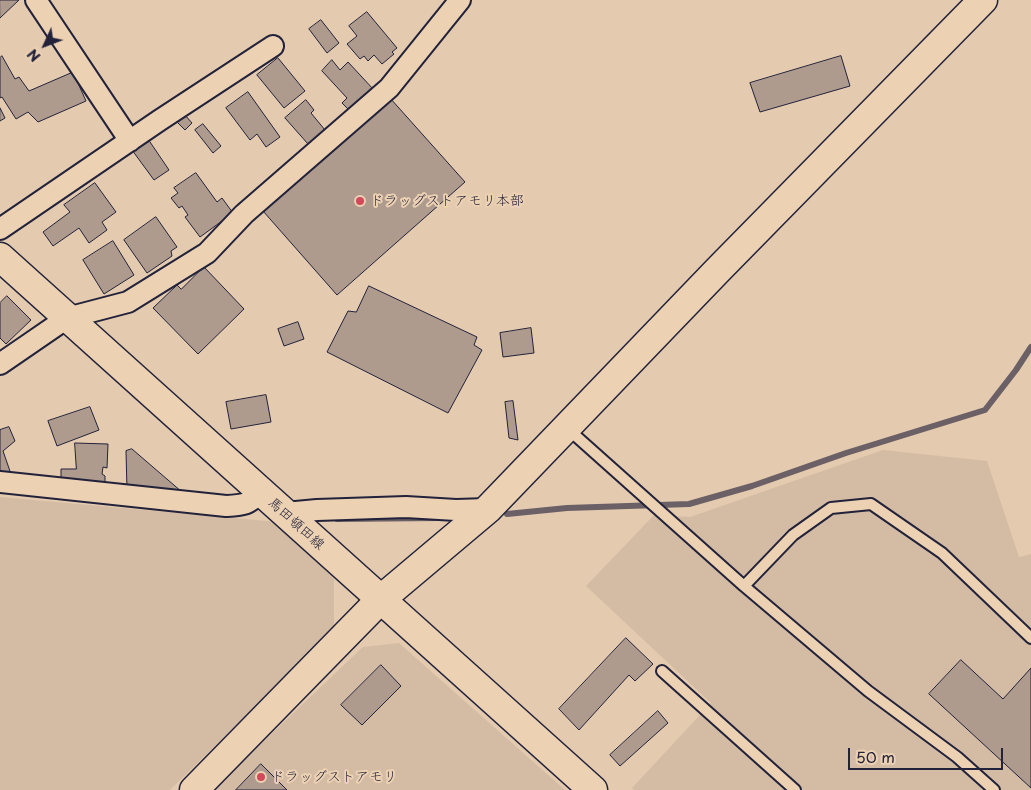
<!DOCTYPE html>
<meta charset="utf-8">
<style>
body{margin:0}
#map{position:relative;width:1031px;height:790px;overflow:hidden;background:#e4caae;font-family:"Playpen Sans",sans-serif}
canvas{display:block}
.north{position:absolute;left:20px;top:20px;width:50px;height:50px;-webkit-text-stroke:4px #ecd1b3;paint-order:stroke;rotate:227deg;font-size:14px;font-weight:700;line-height:20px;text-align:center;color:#22223b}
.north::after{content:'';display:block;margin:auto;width:18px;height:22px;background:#22223b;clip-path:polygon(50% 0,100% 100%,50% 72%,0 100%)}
.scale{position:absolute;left:848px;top:748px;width:155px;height:22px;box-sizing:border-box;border:2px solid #22223b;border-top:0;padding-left:6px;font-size:15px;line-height:18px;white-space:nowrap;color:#22223b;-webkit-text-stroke:4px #ecd1b3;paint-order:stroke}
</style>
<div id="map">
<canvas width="1031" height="790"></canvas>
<div class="north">N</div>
<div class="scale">50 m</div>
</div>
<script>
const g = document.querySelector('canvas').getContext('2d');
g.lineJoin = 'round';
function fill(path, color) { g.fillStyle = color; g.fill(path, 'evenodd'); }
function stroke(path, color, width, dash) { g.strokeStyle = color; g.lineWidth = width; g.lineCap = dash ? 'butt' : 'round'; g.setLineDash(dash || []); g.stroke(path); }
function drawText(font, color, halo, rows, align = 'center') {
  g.font = font + ' "Playpen Sans","Klee One",sans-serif'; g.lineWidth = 4; g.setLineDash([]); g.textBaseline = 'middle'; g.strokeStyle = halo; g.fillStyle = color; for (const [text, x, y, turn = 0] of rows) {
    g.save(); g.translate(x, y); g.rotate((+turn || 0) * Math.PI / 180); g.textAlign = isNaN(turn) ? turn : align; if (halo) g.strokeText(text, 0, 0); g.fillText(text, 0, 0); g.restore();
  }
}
const built = new Path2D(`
 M883,450L987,461L1019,557L1031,554V790H634L632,788L711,703L586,586L654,515L690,517Z
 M0,497L278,522L334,579V629L170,790H0Z
 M399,643L565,790H212L363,647Z`);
const stream = new Path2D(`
 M507,514L567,508L689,504L752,486L846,453L985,410L1016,370L1031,347
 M337,519L438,518`);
const building = new Path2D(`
 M0,0H19L0,18Z
 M367,12L397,48L392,52L394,54L382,64L374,55L368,61L364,56L360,59L347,44L357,36L349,26Z
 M321,20L339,43L327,53L309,29Z
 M2,56L15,79L19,77L29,91L73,72L86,101L38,122L28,112L16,119L2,97L0,98V58Z
 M841,56L850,86L760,112L750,83Z
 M278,58L305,91L284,108L257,75Z
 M332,60L340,70L348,62L374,90L351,112L342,103L347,98L322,71Z
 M248,92L280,137L266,147L257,134L250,140L226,108Z
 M390,98L465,182L337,295L263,211Z
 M306,100L314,110L311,113L325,130L308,144L285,118Z
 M0,108L5,118L0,121Z
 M185,115L192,123L185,130L177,122Z
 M203,124L221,146L213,153L195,130Z
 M148,139L169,170L154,180L132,150Z
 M196,173L217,202L222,198L233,213L200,237L185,217L188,215L182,206L179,208L171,198L178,193L174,188Z
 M95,183L116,212L102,222L107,230L89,243L79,228L53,246L43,232L70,212L64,205Z
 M156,217L177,247L171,251L172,256L147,273L124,240Z
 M113,241L134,275L104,294L83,260Z
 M204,267L244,309L198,354L153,308L177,285L181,289Z
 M369,286L477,337L474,345L482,350L448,413L327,352L348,311L356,312Z
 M7,296L31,320L6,344L0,338V303Z
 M298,322L304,339L284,346L278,329Z
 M531,328L534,353L503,357L500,333Z
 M266,395L271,422L231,429L226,402Z
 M513,401L518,440L509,438L505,402Z
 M90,407L99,430L57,446L48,421Z
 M9,427L15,441L3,451L12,477L0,476V430Z
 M75,443L108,444L107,468L103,467L102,474L105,476V485L61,482V469H76Z
 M132,449L182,492L127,490L126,451Z
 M626,638L653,664L635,681L629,675L579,730L559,709Z
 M961,660L1003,699L1031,668V788L929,694Z
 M381,665L401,686L362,725L341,705Z
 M658,711L668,723L620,766L610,755Z
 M261,764L287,790H236Z`);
const lane = new Path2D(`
 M568,429L744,586L868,691L957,757L994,790
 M744,586L793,535L831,508L871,504L942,553L1031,638
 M662,671L795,790`);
const street = new Path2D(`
 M36,0L130,141
 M0,229L160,120L273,46
 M0,364L67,318L128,302L207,253L244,214L389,88L460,0
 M0,482L226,506C244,505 248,505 261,492
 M285,513L317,510L406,507L456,510L488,509`);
const secondary = new Path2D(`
 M194,790L380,600L488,509L717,271L983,0`);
const primary = new Path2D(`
 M0,257L593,790`);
const markers = [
 [360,201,5,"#d1495b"],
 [261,777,5,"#d1495b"]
];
const poiNames = [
 ["ドラッグストアモリ本部",370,201],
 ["ドラッグストアモリ",271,777]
];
const streetNames = [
 ["馬田頓田線",296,524,42]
];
fill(built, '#d4bca4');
stroke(stream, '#6a6066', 6);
fill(building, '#ae9b8e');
stroke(building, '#22223b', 1);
stroke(lane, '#22223b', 14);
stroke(street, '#22223b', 24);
stroke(secondary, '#22223b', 31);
stroke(primary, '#22223b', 31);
stroke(lane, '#ecd1b3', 10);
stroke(street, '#ecd1b3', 20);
stroke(secondary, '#ecd1b3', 28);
stroke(primary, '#ecd1b3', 28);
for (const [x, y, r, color] of markers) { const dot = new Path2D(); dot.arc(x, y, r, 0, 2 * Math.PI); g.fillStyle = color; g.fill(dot); stroke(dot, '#ecd1b3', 2); }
drawText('14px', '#22223b', '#ecd1b3', poiNames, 'left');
drawText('14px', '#22223b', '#ecd1b3', streetNames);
</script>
